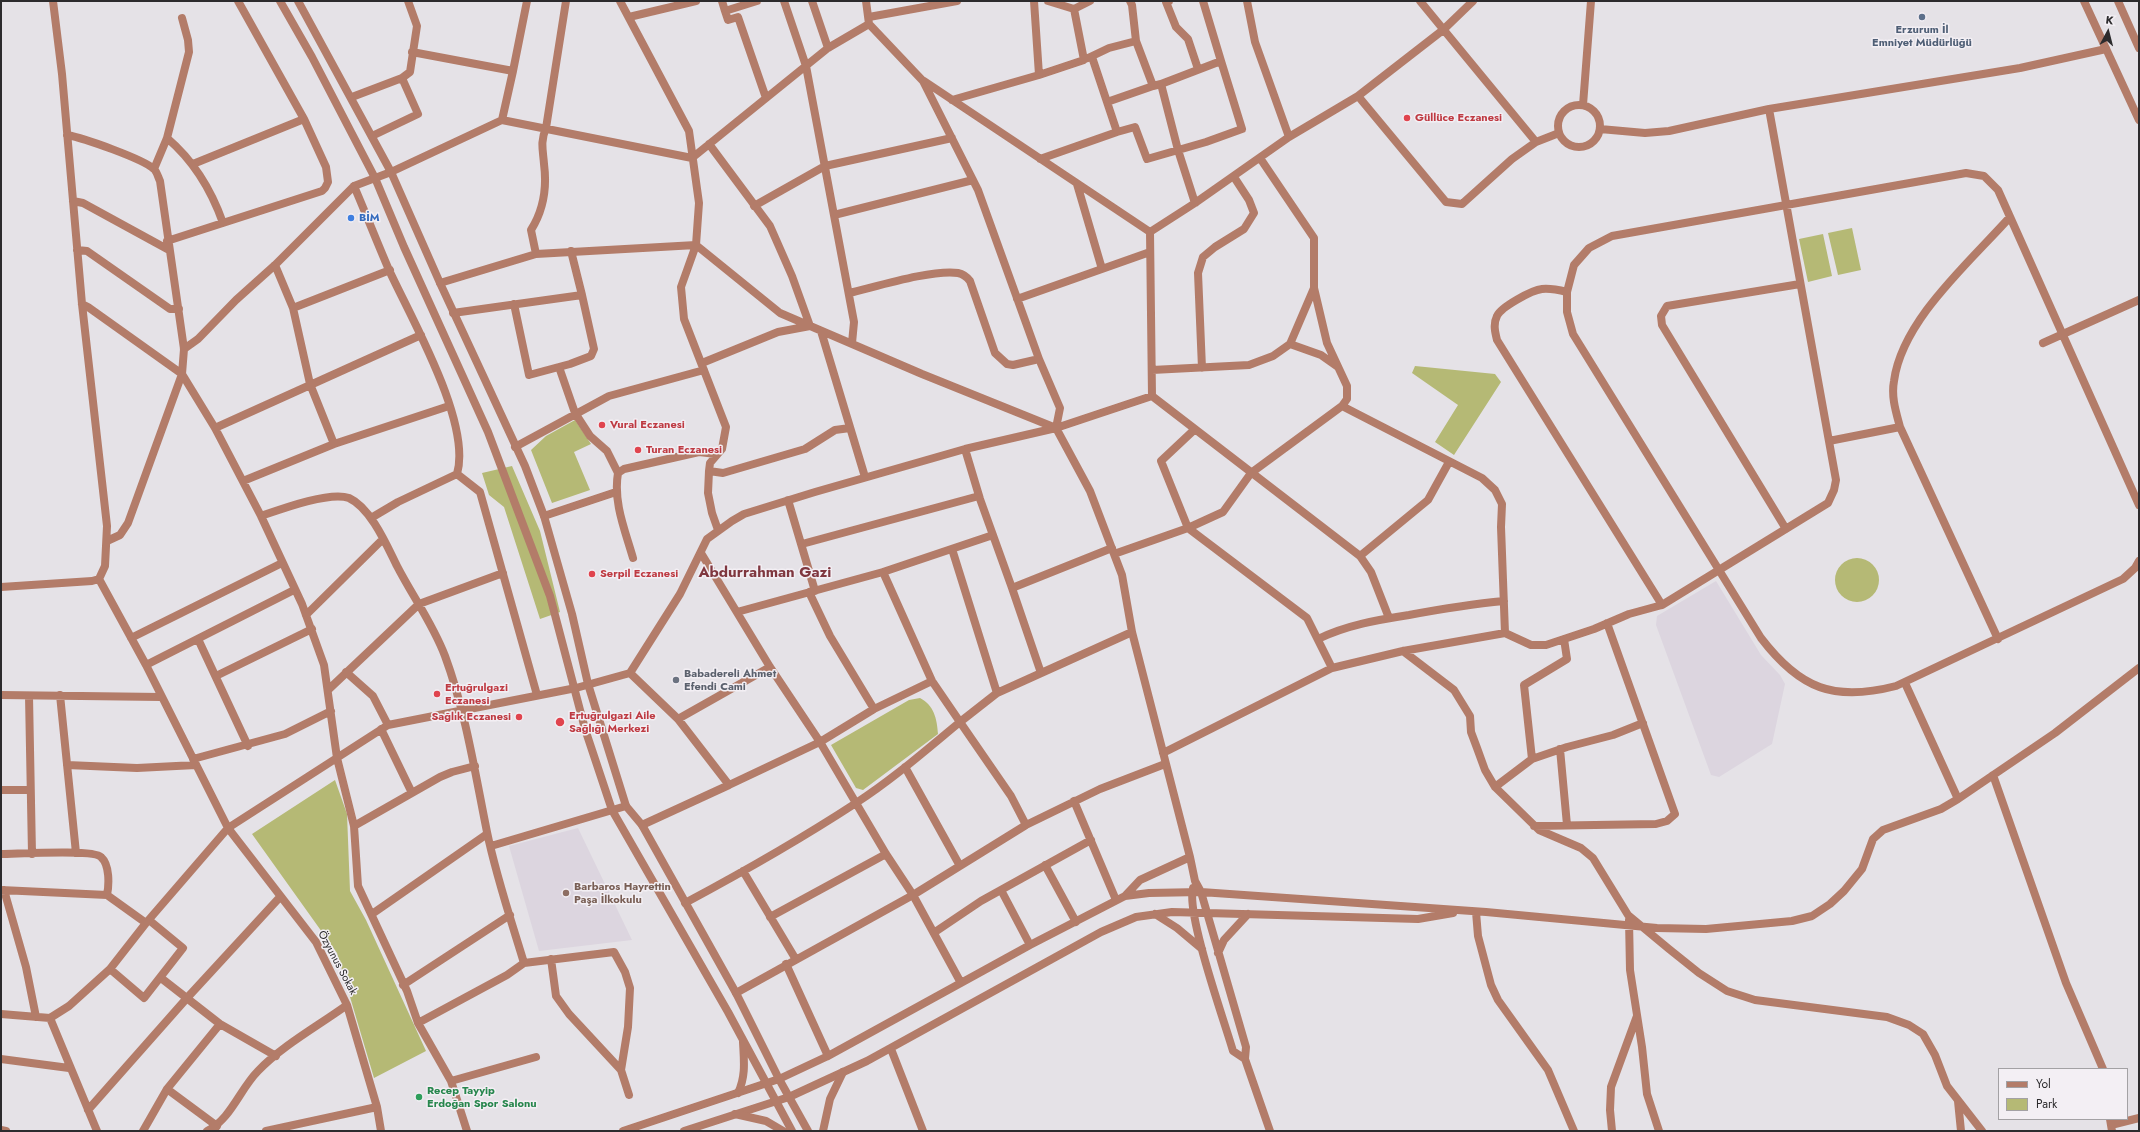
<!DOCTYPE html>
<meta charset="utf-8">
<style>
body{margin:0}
#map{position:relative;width:2140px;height:1132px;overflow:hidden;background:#e5e2e7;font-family:Jost,sans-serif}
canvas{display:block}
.frame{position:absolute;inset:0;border:2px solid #2c2b2d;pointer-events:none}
.legend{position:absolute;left:1998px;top:1068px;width:130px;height:52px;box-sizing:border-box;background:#f3eff4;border:1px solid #a3a1a4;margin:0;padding:5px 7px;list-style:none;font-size:12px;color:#2c2b2d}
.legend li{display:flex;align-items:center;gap:8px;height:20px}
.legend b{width:20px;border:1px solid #a3a1a4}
.north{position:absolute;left:2088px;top:12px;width:40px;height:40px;-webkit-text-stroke:3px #f3eff4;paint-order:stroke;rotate:7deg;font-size:11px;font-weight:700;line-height:16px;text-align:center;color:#2c2b2d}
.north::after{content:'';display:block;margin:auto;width:14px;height:18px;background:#2c2b2d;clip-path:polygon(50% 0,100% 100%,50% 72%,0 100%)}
</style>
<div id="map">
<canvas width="2140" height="1132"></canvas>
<div class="frame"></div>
<ul class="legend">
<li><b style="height:5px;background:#b37c69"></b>Yol</li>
<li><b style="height:11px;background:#b5b975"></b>Park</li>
</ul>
<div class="north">K</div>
</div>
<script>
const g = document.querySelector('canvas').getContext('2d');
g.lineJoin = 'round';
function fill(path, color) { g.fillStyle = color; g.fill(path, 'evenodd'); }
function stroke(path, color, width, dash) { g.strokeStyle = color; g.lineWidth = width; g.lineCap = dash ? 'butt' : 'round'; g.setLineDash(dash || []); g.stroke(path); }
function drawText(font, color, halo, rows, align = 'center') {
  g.font = font + ' Jost,sans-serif'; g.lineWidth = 3; g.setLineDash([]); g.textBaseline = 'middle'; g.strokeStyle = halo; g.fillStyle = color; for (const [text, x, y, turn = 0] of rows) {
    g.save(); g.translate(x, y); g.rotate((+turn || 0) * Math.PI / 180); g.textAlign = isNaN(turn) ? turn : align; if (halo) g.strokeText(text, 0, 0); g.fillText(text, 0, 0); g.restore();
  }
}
const built = new Path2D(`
 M1716,581L1761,655L1780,675L1785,684L1772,744L1719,777L1711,775L1656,625L1657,616Z
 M578,828L632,940L539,951L509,846Z`);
const green = new Path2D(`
 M1852,228L1861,270L1838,275L1828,233Z
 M1823,234L1832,276L1808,282L1799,239Z
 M1415,366L1495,374L1501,382L1454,455L1435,442L1458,405L1412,373Z
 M575,420L591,444L574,452L590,490L552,503L531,450L546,436Z
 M512,466L540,531L560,612L540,619L504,507L489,495L482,473Z
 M1835 580a22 22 0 1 1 44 0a22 22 0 1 1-44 0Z
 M920,698C934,705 937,719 938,734L863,790L856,788L831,745L909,700Z
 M335,780L347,814L350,891L366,920L426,1051L374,1078L337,953L252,834Z`);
const minor = new Path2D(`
 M620,1L689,131L699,203L696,245L681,287L684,319L726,427L722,449L710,463L709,471L708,493L712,513L718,530
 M722,1L725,11L757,1
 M784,1L806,66L854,322L852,343
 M812,1L828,48
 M1130,1L1132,5L1136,41L1153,86L1161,84L1178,150L1195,203
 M1169,1L1166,2L1176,27L1188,39L1198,69
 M1247,1L1255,42L1289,137
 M1420,1L1536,142
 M1074,9L1090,1
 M725,11L728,20L738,17L766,98
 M629,17L696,1
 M869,17L957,1
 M412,52L513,71L527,1
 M1088,58L1109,48L1136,41
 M1039,75L1084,60L1074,9L1048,1
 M924,81L1150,232L1152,396L1360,556L1371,572L1389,618
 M1161,84L1221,61L1203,1
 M1358,96L1446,202L1462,204L1512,159L1536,142L1559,133
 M352,97L402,78L410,72L417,26L408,1
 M952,100L1039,75L1034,1
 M1107,102L1153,86
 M1583,105L1591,1
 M1558 126a21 21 0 1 1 42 0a21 21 0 1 1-42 0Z
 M502,120L513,71
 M1600,129L1645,133L1669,131L1769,109L2020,68L2106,49
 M1117,132L1135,127L1147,159L1206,142L1242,129L1221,61
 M67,135C84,138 143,159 154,169C157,172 158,177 160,181L184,349L182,374L128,523L120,535L107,541
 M372,136L418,114L402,78
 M167,138C194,161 211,189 223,223
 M1040,159L1117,132L1092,57
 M193,164L304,119
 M154,169L167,138L189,52L188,40L182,18
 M1077,184L1102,269
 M354,186L391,172L502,120L692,158L828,48L869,24L866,1
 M73,201L83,203L169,250
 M754,206L825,166L952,138
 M834,215L973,180
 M1150,232L1195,203L1289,137L1358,96L1443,30L1473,1
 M167,241L322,191L325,188L328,182L326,167L304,119L238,1
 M77,250L87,251L170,309H179
 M536,254L531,230C543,211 547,187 544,164C543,150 540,142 546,128L566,1
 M275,265L293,308L310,384L334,444
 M440,283L536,254L696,245L780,313L922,374L1056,428L1090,491L1122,575L1132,632L1190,857L1140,880L1125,896
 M1314,288L1327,343L1347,386V399L1342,406
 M1567,292C1559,290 1551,288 1542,289C1532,290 1501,307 1497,316C1493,324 1495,332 1497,340L1662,605
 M849,293C875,287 933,269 958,273C963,274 967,277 970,281L995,353L1007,364L1013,365L1039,359
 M1017,299L1150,252
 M82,304L88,307L182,374L215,428L261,516L302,604L324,665L337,758L354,826L358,886L407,991L418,1023L451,1081L467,1131
 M514,304L529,375L570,364L591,356L594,349L582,295
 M293,308L390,270
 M453,313L582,295L571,251
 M821,331L865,477
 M2043,343L2139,300
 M1290,344L1321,355L1338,367
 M184,349L198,339L236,300L275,265L354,186C366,214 377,242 389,270C411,318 472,423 457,474L480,492L537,695
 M702,363L778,332L810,326L792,276L770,226L709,144
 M559,367L575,413L590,436L607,451L618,473
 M1202,368L1198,273L1203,257L1215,247L1244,229L1254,213L1249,200L1234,177
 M1152,370L1249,365L1273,356L1290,344L1314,288V238L1260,158
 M215,428L421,335
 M1056,428L1152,396
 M1194,430L1161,461L1188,528L1307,618L1332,668
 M1829,441L1900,427
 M515,447L609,396L704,370
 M965,449L980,499L1012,588
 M709,471L723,473L805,449L835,430L850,428
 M243,481L334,444L449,406
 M788,500L815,591
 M2139,505L1998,190L1984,176L1966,173L1612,236L1589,248L1574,265L1567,292V312L1573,334L1761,638C1800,689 1834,702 1896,686L2123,579L2135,568L2139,561
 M261,516C281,509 330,491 349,498C371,508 387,546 397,566C413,597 433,624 445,656C466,713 475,773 487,832C496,876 511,920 524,963
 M544,516L616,492
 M371,518L398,502L457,474
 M1786,529L1662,325L1661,316L1667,306L1800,284
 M993,535L883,572L932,681L960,722L997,693L1132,632
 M802,544L979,496
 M952,549L997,693
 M701,553L770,667L820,742L886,854L913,895L961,983
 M1114,554L1188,528L1223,512L1251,473L1342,406L1482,478L1495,490L1502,504L1501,527L1505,633L1403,651L1332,668L1163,753
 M1360,556L1428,500L1449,462
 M633,558C625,530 613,502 618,473L624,469L699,452L716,454
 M99,579L146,665L228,828L316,942L347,1005L377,1107L381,1131
 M1,587L92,581L99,579L105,566L107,526L82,304L62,74L53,1
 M809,592L830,636L874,709
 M737,612L883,572
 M306,615L383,539
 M1505,633L1531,645H1546L1594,629L1629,614L1662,605L1828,503L1834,490L1836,480L1769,109
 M131,638L282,563
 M198,639L248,746
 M1318,639C1347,625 1377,620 1409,615C1441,609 1472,604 1504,601
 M1998,639L1900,427C1896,412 1891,397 1894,381C1902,320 1970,262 2010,217
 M1403,651L1454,690L1470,716L1471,732L1477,748L1485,770L1495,787L1539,830L1581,848L1593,858L1628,915L1669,949L1699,973L1727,991L1755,1000L1887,1017L1909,1025L1923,1034L1935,1055L1947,1086L1982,1131
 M146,665L294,590
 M346,672L373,696L388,725
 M630,673L678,719L729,785L820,742L874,709L932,681
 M1041,673L1012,588L1112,548
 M216,676L312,629
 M1905,683L1958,799
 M328,690L419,604L503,573
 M1,695L161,697
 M60,695L76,853
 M29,696L32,854
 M678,719L770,667
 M381,729L412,793
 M1560,749L1567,825
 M193,759L285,734L331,711
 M1532,759L1524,685L1567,659L1564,639
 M67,765L137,768L196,765
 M905,767L960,866
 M1993,775L2066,983L2103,1069
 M1495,787L1532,759L1567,747L1613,735L1643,723
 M1,790H30
 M1074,801L1116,900
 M642,825L729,785
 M354,826L440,777L452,772L475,766
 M1534,826L1656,824L1667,821L1675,814L1607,623
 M491,846L626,806
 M1,854C17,854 93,849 101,857C110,865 109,885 107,895
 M1190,857L1195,881L1201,892L1246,1047L1245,1059L1270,1131
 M1045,865L1076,922
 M743,871L795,958
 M1193,888C1186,914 1224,1020 1233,1051L1245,1059
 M1,890L107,895L146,923
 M4,890L26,967L36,1017
 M1001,890L1030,945
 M685,903C743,872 801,839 856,803C893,779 926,750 960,722L1011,796L1026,825
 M1476,912L1478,936L1491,985L1498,1000L1548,1070L1574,1131
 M372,914L487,834
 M1155,914L1177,928L1202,949
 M770,917L886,854
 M1629,920L1630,970L1642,1047L1647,1094L1659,1131
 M935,932L981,901L1091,840
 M1218,953L1224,940L1248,914
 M551,959L556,996L569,1014L621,1070
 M786,964L828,1056
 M110,969L144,998L183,948L149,920
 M161,978L220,1024L276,1056
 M403,985L510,915
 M736,993L913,895L1026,825L1100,789L1165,764
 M1,1014L50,1018L69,1006L110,969L146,923L228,828L388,725L576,688L630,673L680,594L707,539L732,521L744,514L815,492L965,449L1056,428L1060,408L1039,359L978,190L923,81L869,24
 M50,1018L97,1131
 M418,1023L507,975L524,963L614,952L625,972L630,988L628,1027L621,1070L629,1095
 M891,1049L923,1131
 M1,1059L69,1068
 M451,1081L536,1057
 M167,1089L217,1126
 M1958,1101L1961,1131
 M88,1110L187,998L280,897
 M2110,1119L2112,1131
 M2111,1125L2139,1118
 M1,1130L6,1131
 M143,1131L167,1089L220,1024
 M207,1131C231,1119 240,1089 258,1071C283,1045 318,1026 347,1005
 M266,1131L377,1107
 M623,1131L779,1079L828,1056L1030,945L1125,896L1149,893L1201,892L1486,912L1657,928L1706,929L1792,921L1812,916L1830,904L1844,891L1862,869L1873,839L1883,830L1941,809L1958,799L2055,733L2139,668
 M684,1131L789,1097L867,1061L1101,932L1136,917L1172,912L1418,919L1453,913
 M1612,1131L1610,1110L1611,1087L1637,1016`);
const tertiary = new Path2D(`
 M280,1L312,57L375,178L404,247L488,432L550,596L585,729L612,810L728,1012L792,1131
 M298,1L391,172L440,283L525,466L544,516L572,614L588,684L626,806L642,825L736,993L779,1079L808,1131
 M2084,1L2139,120
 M2118,1L2139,48
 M738,1093C746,1076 744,1061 743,1042
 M735,1114L766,1121L783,1131
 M823,1131L830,1099L843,1072`);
const markers = [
 [1922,17,4,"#5c6f8a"],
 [1407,118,4,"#e0444e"],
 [351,218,4,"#3f7fe0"],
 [602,425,4,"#e0444e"],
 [638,450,4,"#e0444e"],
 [592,574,4,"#e0444e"],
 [676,680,4,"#6b7280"],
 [437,694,4,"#e0444e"],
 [519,717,4,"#e0444e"],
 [560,722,5,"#e0444e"],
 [566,893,4,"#8d6e63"],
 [419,1097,4,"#2e9e5b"]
];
const serviceNames = [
 ["Erzurum İl",1922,30],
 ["Emniyet Müdürlüğü",1922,43]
];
const healthNames = [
 ["Güllüce Eczanesi",1415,118],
 ["Vural Eczanesi",610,425],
 ["Turan Eczanesi",646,450],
 ["Serpil Eczanesi",600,574],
 ["Ertuğrulgazi",445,688],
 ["Eczanesi",445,701],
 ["Ertuğrulgazi Aile",569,716],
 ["Sağlığı Merkezi",569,729],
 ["Sağlık Eczanesi",511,717,"right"]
];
const shopNames = [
 ["BİM",359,218]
];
const worshipNames = [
 ["Babadereli Ahmet",684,674],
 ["Efendi Cami",684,687]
];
const educationNames = [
 ["Barbaros Hayrettin",574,887],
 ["Paşa İlkokulu",574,900]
];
const streetNames = [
 ["Özyunus Sokak",337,963,62]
];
const leisureNames = [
 ["Recep Tayyip",427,1091],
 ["Erdoğan Spor Salonu",427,1104]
];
const districtNames = [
 ["Abdurrahman Gazi",765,573]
];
fill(built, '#dcd5df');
fill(green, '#b5b975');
stroke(minor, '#b37c69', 8);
stroke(tertiary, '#b37c69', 8);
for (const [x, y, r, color] of markers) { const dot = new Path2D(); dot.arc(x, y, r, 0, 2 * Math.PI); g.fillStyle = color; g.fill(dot); stroke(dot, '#f3eff4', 1.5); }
drawText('bold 11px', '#4e5e75', '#f3eff4', serviceNames);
drawText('bold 11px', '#be3a42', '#f3eff4', healthNames, 'left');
drawText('bold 11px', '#366cbe', '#f3eff4', shopNames, 'left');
drawText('bold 11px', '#5b616d', '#f3eff4', worshipNames, 'left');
drawText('bold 11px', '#785e54', '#f3eff4', educationNames, 'left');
drawText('11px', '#2c2b2d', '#f3eff4', streetNames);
drawText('bold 11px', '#27864d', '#f3eff4', leisureNames, 'left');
drawText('bold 15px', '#7f373f', '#f3eff4', districtNames);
</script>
